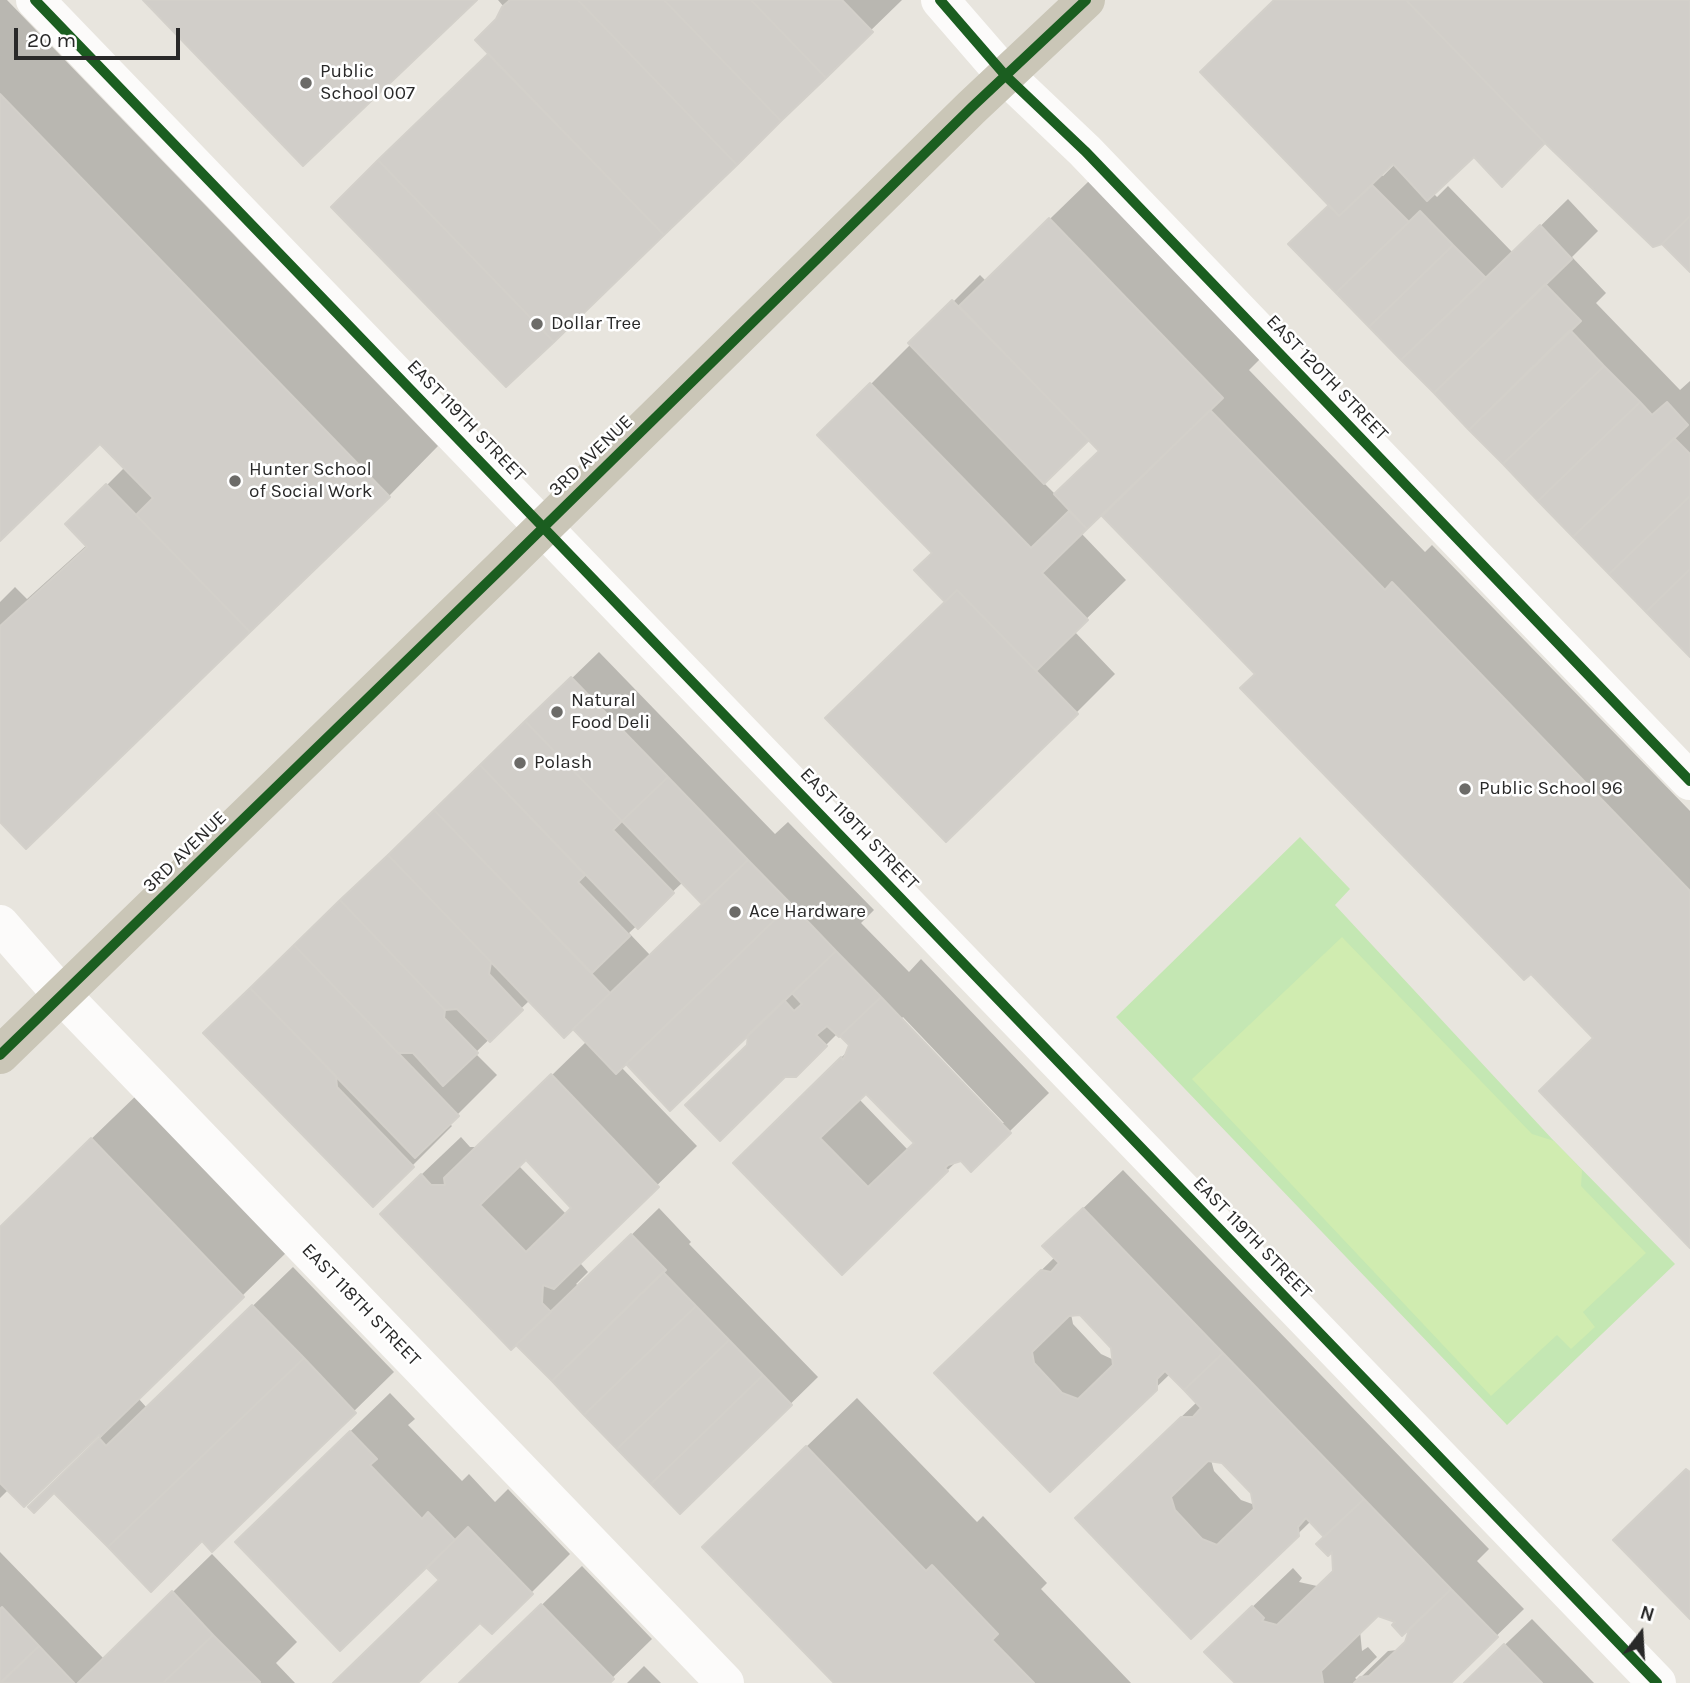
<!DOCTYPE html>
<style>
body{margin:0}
#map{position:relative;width:1690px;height:1683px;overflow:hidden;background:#e8e5de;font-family:Karla,sans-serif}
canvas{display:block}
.north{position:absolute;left:1606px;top:1599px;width:70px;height:70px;-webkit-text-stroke:5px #fff;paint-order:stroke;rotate:17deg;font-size:19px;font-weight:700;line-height:28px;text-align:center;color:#292929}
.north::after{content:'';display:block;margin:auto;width:24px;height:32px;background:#292929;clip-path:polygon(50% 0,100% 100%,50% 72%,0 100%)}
.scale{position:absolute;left:14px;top:28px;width:166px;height:32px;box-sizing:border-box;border:4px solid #292929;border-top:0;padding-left:9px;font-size:21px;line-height:24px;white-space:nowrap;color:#292929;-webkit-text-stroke:5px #fff;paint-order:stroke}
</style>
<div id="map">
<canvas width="1690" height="1683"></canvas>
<div class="north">N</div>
<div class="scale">20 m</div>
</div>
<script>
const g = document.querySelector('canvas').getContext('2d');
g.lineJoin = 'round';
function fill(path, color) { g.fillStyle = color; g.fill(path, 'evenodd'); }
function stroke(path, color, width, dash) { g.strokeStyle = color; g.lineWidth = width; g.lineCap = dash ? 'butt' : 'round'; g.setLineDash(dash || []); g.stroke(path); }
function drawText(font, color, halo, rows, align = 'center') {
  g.font = font + ' Karla,sans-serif'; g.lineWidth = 5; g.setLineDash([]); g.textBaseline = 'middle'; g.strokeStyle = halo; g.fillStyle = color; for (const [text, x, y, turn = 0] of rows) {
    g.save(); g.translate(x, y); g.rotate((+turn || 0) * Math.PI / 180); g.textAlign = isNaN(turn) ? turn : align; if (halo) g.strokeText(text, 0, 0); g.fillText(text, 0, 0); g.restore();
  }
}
const green = new Path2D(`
 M1300,837L1350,889L1335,905L1554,1141L1675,1264L1507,1425L1116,1017Z`);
const pitch = new Path2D(`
 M1342,937L1532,1134L1554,1141L1582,1170L1581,1186L1646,1253L1583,1312L1595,1327L1571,1349L1557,1335L1491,1396L1192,1079Z`);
const shadow = new Path2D(`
 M0,0H7L438,446L389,496L0,819V602L15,587L27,599L88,544L68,524L125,467L100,442L0,539Z
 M498,0H902L507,384L372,168L490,53L499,18L504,7Z
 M1275,0H1690V269L1665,244L1545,141L1474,154L1433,193L1437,197L1448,186L1513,253L1568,199L1598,231L1572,257L1606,293L1596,303L1680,390L1690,381V655L1291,244L1331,205ZM1393,162L1395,164L1383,176L1380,174Z
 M1089,181L1261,358L1249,370L1425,552L1432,545L1690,811V1246L1595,1038L1257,673L1102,513L1081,533L1126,580L1074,631L1115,674L1076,713L946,601L934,552L820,435L980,275L986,281ZM1089,438L1100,450L1056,495L1043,482Z
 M599,652L775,834L788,822L874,910L861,923L909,972L921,959L1049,1093L971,1169L961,1159L957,1161L842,1273L774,1124L848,1051L851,1045L837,1034L796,1075L748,1045L751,1030L626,1062L621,1067L697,1146L581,1260V1264L588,1272L576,1284L579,1286L659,1208L691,1242L689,1244L818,1377L681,1511L421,1175L461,1137L470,1147H478L587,1041L573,1026L530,1000L475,1053L497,1075L449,1123L452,1126L373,1205L206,1033ZM683,882L704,903L650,955L629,933ZM903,1017L1004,1123H999L900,1020ZM866,1092L916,1142L908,1150L859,1099ZM526,1158L573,1208L566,1214L518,1165Z
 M142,1090L293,1246L138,1398L147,1408L293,1267L394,1372L212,1550L202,1539L54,1491L31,1507L102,1436L99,1432L9,1489L0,1498V1227Z
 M1123,1170L1489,1549L1477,1561L1524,1609L1448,1683H1238L1246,1613L1293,1568L1302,1578L1299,1582L1317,1586L1334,1570V1548L1311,1521L1192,1637L1116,1479L1197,1402L1170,1374L1050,1490L976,1334L1055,1257L1044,1246ZM1081,1313L1113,1347L1114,1360L1101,1354L1073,1324L1071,1314ZM1211,1460L1223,1461L1252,1492L1255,1505L1241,1500L1214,1471ZM1429,1608L1431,1610L1407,1641L1398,1650L1388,1651L1358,1680L1355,1678L1377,1657L1368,1647L1362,1651L1360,1631L1378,1614L1398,1621Z
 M390,1393L415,1419L408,1425L462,1481L469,1474L495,1502L508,1489L570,1554L531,1593L480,1620L415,1683H335L441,1579L427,1565L276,1503Z
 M857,1398L977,1522L983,1516L1047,1583L1041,1589L1131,1683H836L754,1497Z
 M0,1552L104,1659L212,1554L297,1642L276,1663L295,1683H0Z
 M582,1566L652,1639L607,1683H461Z
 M1532,1619L1594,1683H1466L1491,1658Z
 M644,1666L661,1683H627Z`);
const building = new Path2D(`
 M143,0H477L303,166Z
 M510,0H578L737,165L664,235L475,40L496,19L502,7Z
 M578,0H664L781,121L737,165Z
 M664,0H751L826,78L781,121Z
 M751,0H842L873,32L826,78Z
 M1274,0H1406L1545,143L1502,187L1474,157L1427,201L1393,164L1339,216L1200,72Z
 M1406,0H1690V216L1662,244L1653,247L1545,143Z
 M488,54L664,235L554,342L378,160Z
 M0,94L390,497L250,632L136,515L153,498L100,444L0,541Z
 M378,160L554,342L506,387L331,207Z
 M1372,185L1409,222L1336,293L1288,244L1329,205L1339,216Z
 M1420,211L1453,245L1369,327L1336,293Z
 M1690,216V272L1662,244Z
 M1049,218L1223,398L1087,529L1054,494L1099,451L959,306Z
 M1540,225L1572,259L1434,393L1401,360Z
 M1453,245L1486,278L1401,360L1369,327Z
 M1545,284L1581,321L1469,430L1434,393Z
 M952,300L1089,440L1044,484L908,343Z
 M1570,330L1604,366L1503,464L1469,430Z
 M1604,366L1640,402L1538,501L1503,464Z
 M870,383L1031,548L1069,511L1087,529L1042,573L1088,620L1036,671L957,590L945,602L914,570L932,553L817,435Z
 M1640,402L1652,415L1667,402L1688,425L1573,537L1538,501Z
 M1210,410L1385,590L1392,582L1690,891V1248L1539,1091L1593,1038L1531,974L1524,980L1240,688L1255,674L1102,516Z
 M1674,438L1690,454V496L1609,574L1573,537Z
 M106,484L250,632L26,849L0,822V626L87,547L65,524Z
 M1690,496V569L1646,612L1609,574Z
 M1690,569V657L1646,612Z
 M957,590L1078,714L946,842L825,718Z
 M571,677L668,777L622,821L525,721Z
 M525,721L622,821L613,830L674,893L638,929L480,765Z
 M480,765L585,875L578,882L630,936L592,973L434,810Z
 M668,777L748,860L702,904L622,821Z
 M434,810L610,993L564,1038L388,855Z
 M388,855L491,962L489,974L523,1010L490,1042L457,1009L445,1010L340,900Z
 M748,860L791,904L616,1074L573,1029Z
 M340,900L445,1010L444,1018L478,1053L443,1086L413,1053H398L294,945Z
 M791,904L836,951L670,1111L626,1064Z
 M294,945L459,1116L415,1158L250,988Z
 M836,951L881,997L839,1037L827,1026L816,1035L827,1046L796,1077H785L720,1141L685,1105L747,1045L748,1035L784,1000L794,1011L802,1004L792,993Z
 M250,988L336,1076L337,1087L414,1167L373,1207L203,1033Z
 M881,997L1011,1133L971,1172L961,1161L948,1165L945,1168L948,1171L842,1275L733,1163L841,1057L843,1060L849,1045L840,1036ZM866,1094L914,1143L868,1187L820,1138Z
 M551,1074L659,1187L554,1289L543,1285L542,1303L551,1312L511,1350L380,1214L421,1174L431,1185H445L444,1178ZM526,1160L571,1208L526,1252L480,1205Z
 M91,1138L244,1297L100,1437L99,1435L24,1507L0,1483V1227Z
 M1083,1208L1223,1353L1184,1390L1165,1371L1157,1379V1390L1050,1492L934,1373L1041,1270L1051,1272L1059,1263L1042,1246ZM1080,1315L1111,1348L1113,1365L1078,1399L1062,1393L1034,1363L1032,1352L1069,1316Z
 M631,1234L666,1270L552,1381L516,1345Z
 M663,1272L696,1306L584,1415L552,1381Z
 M252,1305L304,1358L108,1547L54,1493L34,1513L28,1507L99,1438L106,1446Z
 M696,1306L729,1340L617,1449L584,1415Z
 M729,1340L763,1375L651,1484L617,1449Z
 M1223,1353L1364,1499L1324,1537L1306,1518L1298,1527L1299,1536L1191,1639L1075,1518L1181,1417H1193L1201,1408L1184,1390ZM1208,1461L1222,1463L1251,1493L1254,1509L1217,1545L1202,1539L1175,1510L1171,1497Z
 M304,1358L356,1413L212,1552L202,1541L151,1592L108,1547Z
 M763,1375L792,1405L680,1514L651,1484Z
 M350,1431L377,1459L370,1465L422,1519L428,1512L455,1540L340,1651L235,1542Z
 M806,1446L926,1571L932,1565L998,1634L992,1640L1034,1683H834L702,1547Z
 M1686,1469L1690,1472V1619L1613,1540Z
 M1364,1499L1451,1589L1402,1636L1392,1625L1395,1622L1378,1616L1321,1671L1323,1683H1235L1204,1652L1252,1606L1264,1618L1262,1621L1277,1625L1333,1571L1332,1552L1328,1556L1316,1544Z
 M468,1527L533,1594L492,1634L480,1623L418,1683H333L439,1580L427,1568Z
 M1451,1589L1498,1637L1451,1683H1354L1360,1677L1369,1676L1405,1642L1409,1630Z
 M172,1591L213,1635L163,1683H78Z
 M541,1604L614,1679L610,1683H459Z
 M2,1607L39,1646L0,1683V1609Z
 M213,1635L260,1682L163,1683Z
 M1504,1644L1542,1683H1464Z
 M39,1646L74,1683H1Z`);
const minor = new Path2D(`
 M35,0L1657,1683
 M940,0L1005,75L1085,151L1690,781
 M0,924L62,995L725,1683`);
const primary = new Path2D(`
 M0,1055L499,571L972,107L1086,0`);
const cycleway = new Path2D(`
 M35,0L1657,1683
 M940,0L1005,75L1085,151L1690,781
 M0,1055L499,571L972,107L1086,0`);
const markers = [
 [306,83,7,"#6c6b68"],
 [537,324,7,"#6c6b68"],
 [235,481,7,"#6c6b68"],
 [557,712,7,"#6c6b68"],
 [520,763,7,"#6c6b68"],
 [1465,789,7,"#6c6b68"],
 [735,912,7,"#6c6b68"]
];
const poiNames = [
 ["Public",320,72],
 ["School 007",320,94],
 ["Dollar Tree",551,324],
 ["Hunter School",249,470],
 ["of Social Work",249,492],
 ["Natural",571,701],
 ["Food Deli",571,723],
 ["Polash",534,763],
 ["Public School 96",1479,789],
 ["Ace Hardware",749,912]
];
const streetNames = [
 ["EAST 120TH STREET",1327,378,46],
 ["EAST 119TH STREET",466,421,46],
 ["3RD AVENUE",591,456,-44],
 ["EAST 119TH STREET",859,829,46],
 ["3RD AVENUE",185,852,-44],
 ["EAST 119TH STREET",1252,1238,46],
 ["EAST 118TH STREET",361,1305,46]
];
fill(green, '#c4e7b3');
fill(pitch, '#d0ecb0');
fill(shadow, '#0003');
fill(building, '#d1cec9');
stroke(building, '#d3d0ca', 2);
stroke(minor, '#fcfbfa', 38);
stroke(primary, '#cac6b7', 38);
stroke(cycleway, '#1b5e20', 10);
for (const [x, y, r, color] of markers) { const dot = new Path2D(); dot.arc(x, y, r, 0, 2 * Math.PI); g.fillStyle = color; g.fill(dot); stroke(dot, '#fff', 2.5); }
drawText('19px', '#292929', '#fff', poiNames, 'left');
drawText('19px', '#292929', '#fff', streetNames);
</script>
